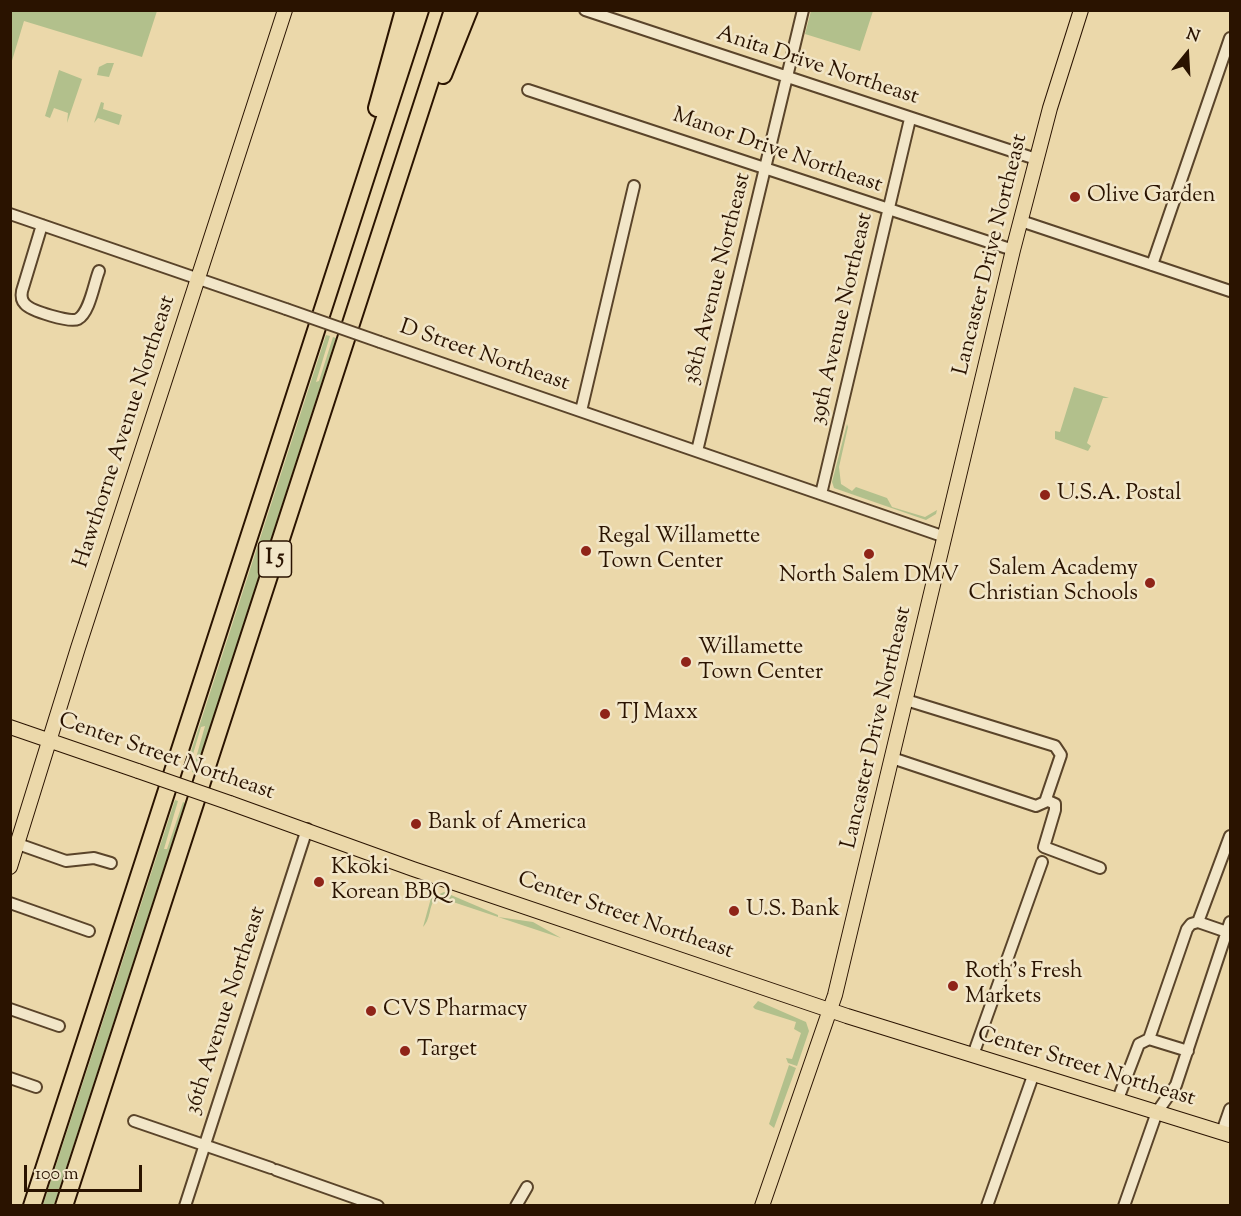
<!DOCTYPE html>
<style>
body{margin:0}
#map{position:relative;width:1241px;height:1216px;overflow:hidden;background:#ebd8aa;font-family:"Sorts Mill Goudy",serif}
canvas{display:block}
.frame{position:absolute;inset:0;border:12px solid #2a1300;pointer-events:none}
.north{position:absolute;left:1157px;top:24px;width:60px;height:60px;-webkit-text-stroke:4px #f2e6c8;paint-order:stroke;rotate:18deg;font-size:16px;font-weight:700;line-height:24px;text-align:center;color:#2a1300}
.north::after{content:'';display:block;margin:auto;width:21px;height:27px;background:#2a1300;clip-path:polygon(50% 0,100% 100%,50% 72%,0 100%)}
.scale{position:absolute;left:24px;top:1165px;width:118px;height:27px;box-sizing:border-box;border:3px solid #2a1300;border-top:0;padding-left:8px;font-size:18px;line-height:21px;white-space:nowrap;color:#2a1300;-webkit-text-stroke:4px #f2e6c8;paint-order:stroke}
</style>
<div id="map">
<canvas width="1241" height="1216"></canvas>
<div class="frame"></div>
<div class="north">N</div>
<div class="scale">100 m</div>
</div>
<script>
const g = document.querySelector('canvas').getContext('2d');
g.lineJoin = 'round';
function fill(path, color) { g.fillStyle = color; g.fill(path, 'evenodd'); }
function stroke(path, color, width, dash) { g.strokeStyle = color; g.lineWidth = width; g.lineCap = dash ? 'butt' : 'round'; g.setLineDash(dash || []); g.stroke(path); }
function drawText(font, color, halo, rows, align = 'center') {
  g.font = font + ' "Sorts Mill Goudy",serif'; g.lineWidth = 5; g.setLineDash([]); g.textBaseline = 'middle'; g.strokeStyle = halo; g.fillStyle = color; for (const [text, x, y, turn = 0] of rows) {
    g.save(); g.translate(x, y); g.rotate((+turn || 0) * Math.PI / 180); g.textAlign = isNaN(turn) ? turn : align; if (halo) g.strokeText(text, 0, 0); g.fillText(text, 0, 0); g.restore();
  }
}
const green = new Path2D(`
 M11,10H157V11L142,57L24,21L11,64Z
 M811,11H873L860,51L805,34Z
 M107,63H114L109,77L97,75L99,67Z
 M59,70L82,79L67,123L68,113L54,108L50,118L45,116Z
 M101,102L104,103L103,109L122,115L119,125L98,118L94,123Z
 M326,335L330,336L316,382L319,381L333,337L336,338L195,773L192,772L205,726L201,727L188,771L185,770Z
 M1074,387L1109,398H1103L1087,443L1091,446L1088,451L1055,439V431L1060,432Z
 M847,424L848,427L839,467L841,484L852,491L856,487L887,498L892,507L925,517L937,510L936,514L926,520L834,488L832,482Z
 M175,800L178,801L164,849H167L183,802L185,803L54,1205H43Z
 M444,892L498,915V917L533,922L561,938L447,900V898L438,896C428,903 432,918 423,927L431,898Z
 M758,1001L806,1022L809,1031L797,1066L788,1063L786,1058L792,1059L801,1033L794,1029L796,1022L755,1009L753,1007Z
 M789,1065L796,1068L774,1128L769,1124Z`);
const minor = new Path2D(`
 M585,10L1036,159
 M528,90L1013,250
 M10,214L286,309
 M1021,221L1230,291
 M42,225L22,291C21,296 21,300 25,304C31,311 70,323 78,319C90,312 94,283 99,271
 M1152,265L1230,38
 M380,342L945,537
 M581,411L634,186
 M697,451L803,10
 M821,494L910,119
 M892,758L1036,806L1045,802L1061,755L1055,746L906,700
 M1046,800L1055,804V810L1044,847L1100,868
 M18,844L66,861L94,858L111,863
 M10,903L89,931
 M1198,922L1227,932
 M10,1009L59,1026
 M1149,1039L1188,1051
 M973,1055L1042,862
 M10,1078L36,1087
 M1118,1099L1139,1044L1149,1039L1187,929L1191,924L1198,922L1230,836
 M134,1121L271,1168
 M1222,1132L1230,1109
 M276,1170L378,1206
 M185,1206L307,829
 M516,1206L527,1187
 M987,1206L1034,1073
 M1124,1206L1157,1112L1176,1085L1230,922`);
const major = new Path2D(`
 M10,727L138,771
 M230,803L413,869L847,1016L1230,1135
 M10,867L78,648L285,10
 M762,1206L835,995L1013,250L1050,108L1081,10`);
const highway = new Path2D(`
 M443,75L469,10
 M377,108L404,10
 M32,1206L420,10
 M64,1206L453,10`);
const minorBridge = new Path2D(`
 M286,309L380,342`);
const majorBridge = new Path2D(`
 M138,771L230,803`);
const markers = [
 [1075,197,6,"#8f2418"],
 [1045,495,6,"#8f2418"],
 [586,551,6,"#8f2418"],
 [869,554,6,"#8f2418"],
 [1150,583,6,"#8f2418"],
 [686,662,6,"#8f2418"],
 [605,714,6,"#8f2418"],
 [416,824,6,"#8f2418"],
 [319,882,6,"#8f2418"],
 [734,911,6,"#8f2418"],
 [953,986,6,"#8f2418"],
 [371,1011,6,"#8f2418"],
 [405,1051,6,"#8f2418"]
];
const shields = [
 [275,559,33]
];
const shieldNames = [
 ["I 5",275,559]
];
const streetNames = [
 ["Anita Drive Northeast",817,67,18],
 ["Manor Drive Northeast",777,152,19],
 ["Lancaster Drive Northeast",992,255,-76],
 ["38th Avenue Northeast",719,279,-76],
 ["39th Avenue Northeast",843,319,-77],
 ["D Street Northeast",484,357,19],
 ["Hawthorne Avenue Northeast",126,432,-72],
 ["Lancaster Drive Northeast",878,728,-77],
 ["Center Street Northeast",166,758,19],
 ["Center Street Northeast",625,917,19],
 ["36th Avenue Northeast",227,1011,-72],
 ["Center Street Northeast",1086,1068,17]
];
const poiNames = [
 ["Olive Garden",1087,197],
 ["U.S.A. Postal",1057,495],
 ["Regal Willamette",598,538],
 ["Town Center",598,563],
 ["Salem Academy",1138,570,"right"],
 ["Christian Schools",1138,595,"right"],
 ["North Salem DMV",869,577,"center"],
 ["Willamette",698,649],
 ["Town Center",698,674],
 ["TJ Maxx",617,714],
 ["Bank of America",428,824],
 ["Kkoki",331,869],
 ["Korean BBQ",331,894],
 ["U.S. Bank",746,911],
 ["Roth's Fresh",965,973],
 ["Markets",965,998],
 ["CVS Pharmacy",383,1011],
 ["Target",417,1051]
];
fill(green, '#b2c08c');
stroke(minor, '#5a442a', 14);
stroke(major, '#2a1300', 16);
stroke(highway, '#2a1300', 20);
stroke(minor, '#f2e6c8', 10);
stroke(major, '#ebd8aa', 14);
stroke(highway, '#ebd8aa', 16);
stroke(minorBridge, '#5a442a', 14, []);
stroke(majorBridge, '#2a1300', 16, []);
stroke(minorBridge, '#f2e6c8', 10);
stroke(majorBridge, '#ebd8aa', 14);
for (const [x, y, r, color] of markers) { const dot = new Path2D(); dot.arc(x, y, r, 0, 2 * Math.PI); g.fillStyle = color; g.fill(dot); stroke(dot, '#f2e6c8', 2); }
for (const [x, y, w] of shields) { const box = new Path2D(); box.roundRect(x - w / 2, y - 18, w, 36, 4.5); g.fillStyle = '#f2e6c8'; g.fill(box); stroke(box, '#2a1300', 1.5); }
drawText('bold 21px', '#2a1300', null, shieldNames);
drawText('22px', '#2a1300', '#f2e6c8', streetNames);
drawText('22px', '#2a1300', '#f2e6c8', poiNames, 'left');
</script>
